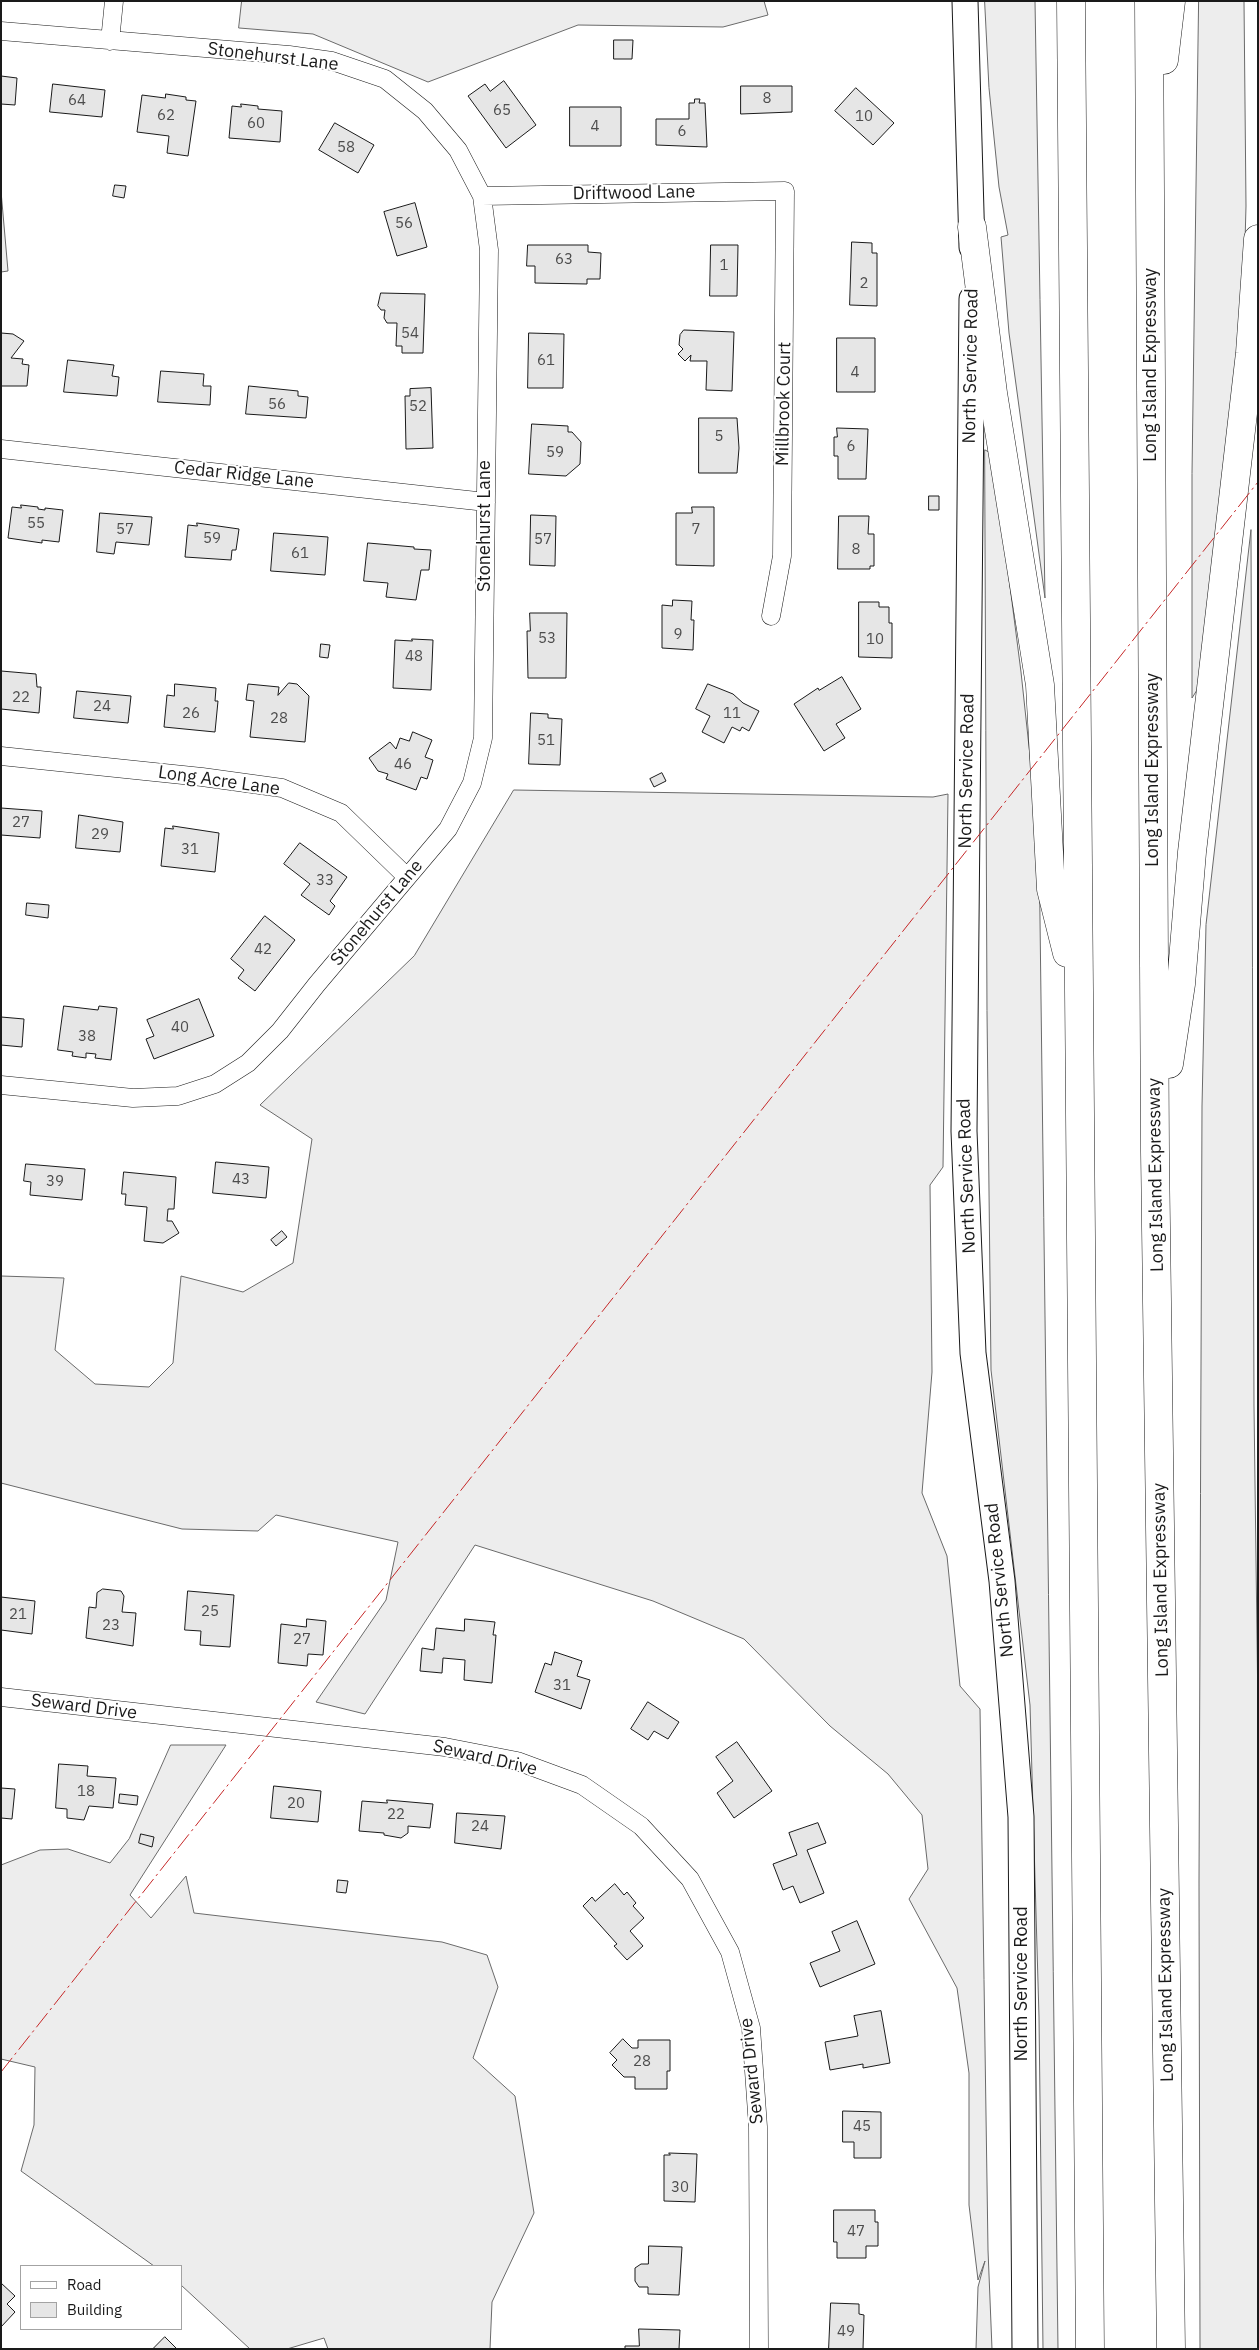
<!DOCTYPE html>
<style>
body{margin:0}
#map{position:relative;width:1259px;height:2350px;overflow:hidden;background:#fff;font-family:"IBM Plex Sans",sans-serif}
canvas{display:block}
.frame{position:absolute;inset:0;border:2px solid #1a1a1a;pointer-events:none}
.legend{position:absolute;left:20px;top:2265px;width:162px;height:65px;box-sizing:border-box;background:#fff;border:1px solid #a3a3a3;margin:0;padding:6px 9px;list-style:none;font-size:15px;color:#1a1a1a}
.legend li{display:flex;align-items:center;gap:10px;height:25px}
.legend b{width:25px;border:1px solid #a3a3a3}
</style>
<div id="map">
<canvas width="1259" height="2350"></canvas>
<div class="frame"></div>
<ul class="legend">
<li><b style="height:6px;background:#fff"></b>Road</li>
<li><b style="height:14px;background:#e6e6e6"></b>Building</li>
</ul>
</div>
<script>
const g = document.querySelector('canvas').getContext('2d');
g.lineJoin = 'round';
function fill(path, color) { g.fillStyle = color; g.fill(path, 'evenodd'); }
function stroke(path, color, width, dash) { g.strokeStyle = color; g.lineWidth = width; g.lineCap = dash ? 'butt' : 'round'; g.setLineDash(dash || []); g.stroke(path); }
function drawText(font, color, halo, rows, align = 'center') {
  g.font = font + ' "IBM Plex Sans",sans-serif'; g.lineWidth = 4; g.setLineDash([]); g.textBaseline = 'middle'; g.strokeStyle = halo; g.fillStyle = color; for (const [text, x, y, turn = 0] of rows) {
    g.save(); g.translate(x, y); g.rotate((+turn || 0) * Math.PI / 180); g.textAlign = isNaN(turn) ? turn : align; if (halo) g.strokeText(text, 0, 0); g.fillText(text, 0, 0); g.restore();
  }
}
const built = new Path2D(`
 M242,1H764L768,15L723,27L578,25L428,82L313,34L239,28Z
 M985,1H1035L1045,598L1009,333L1001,237L1008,235L999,187L989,88Z
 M1199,1H1244L1246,206L1243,316L1202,682L1192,698V474Z
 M1,191L8,271L1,272Z
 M985,450L993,454L1021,672L1039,840L1058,2349H1043L1039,2017L1030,1705L991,1370L987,1011Z
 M1251,530L1254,1406L1258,1713V2349H1200L1199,1881L1202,1106L1206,925Z
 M514,790L933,797L948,794L943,1167L930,1185L932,1372L922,1493L947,1556L960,1686L980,1709L988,2250L992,2349H976L978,2287L985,2261L978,2280L969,2205V2073L957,1988L909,1899L928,1869L922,1815L888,1774L830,1726L744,1639L653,1601L475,1545L365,1714L316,1702L386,1600L398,1542L276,1515L258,1531L182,1529L1,1483V1276L64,1278L55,1350L95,1384L149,1387L173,1363L181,1276L243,1292L293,1263L312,1139L260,1105L414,956Z
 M171,1745H226L130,1895L151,1918L186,1876L194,1913L442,1942L487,1955L498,1987L473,2058L515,2096L534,2213L492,2302L490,2349H328L324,2338L287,2349H250L181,2285V2266H154L21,2171L34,2125L35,2067L1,2059V1865L40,1850L68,1849L110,1863L129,1839Z`);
const building = new Path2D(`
 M614,40H633L632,59H614Z
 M1,76L17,78L15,105L1,104Z
 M504,81L536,125L506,148L468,96L485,84L490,91Z
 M53,84L105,90L102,117L50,112Z
 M741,86H792V112L741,114Z
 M856,88L894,123L873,145L835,111Z
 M166,94L186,97V100L196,101L188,156L167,153L169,136L137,132L142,95L165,98Z
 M695,99H700L699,103H705L707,147L656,145V119H689V103H694Z
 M241,104L258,106V109L282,111L280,142L229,138L232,106L241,107Z
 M570,107H621V146H570Z
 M335,123L374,145L358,173L319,150Z
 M115,185L126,186L124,198L113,196Z
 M415,203L427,247L397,256L384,212Z
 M852,242L872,243V253H877V306L850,305Z
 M528,245H588V252L601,253L600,279H587V284L535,283V266H527Z
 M711,245H738L737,296H710Z
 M381,293L425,294L423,353H402V346H396L397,323H387L384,318L385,310H381L378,306Z
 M684,330L734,332L732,391L706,390L707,361H690L691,355L685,361L678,354L683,349L679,345L680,335Z
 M1,333L13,334L24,341L11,358L23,359L22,364L29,365L27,386H1Z
 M529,333L564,334L563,388H528Z
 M837,338H875V392H837Z
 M68,360L114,365L112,376L119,377L117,396L64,392Z
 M161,371L204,374L203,386H211L210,405L158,402Z
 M249,386L298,391V396L308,397L306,418L246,414Z
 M431,388L433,448L406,449L405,396H410V389Z
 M699,418H737L739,448L737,473H699Z
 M532,424L568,426V432H572L581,442L580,464L566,476L529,474Z
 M837,428L868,429L866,479H838V456H834V437H837Z
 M929,496H939V510H929Z
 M21,505L38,507V509L45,510V508L63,510L59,542L42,540V543L8,538L12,507L21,508Z
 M692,507H714V566L676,565V513H692Z
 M100,513L152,517L149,545L116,542L114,554L97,552Z
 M531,515L556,516L555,566L530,565Z
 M839,516H869L868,534H874V566H870V569H838Z
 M197,523L239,529L236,550H232L231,560L185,557L188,525L197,526Z
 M274,533L328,537L325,575L271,571Z
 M368,543L414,547V549L431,550L429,570H421L416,600L386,597L388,583L364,581Z
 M673,600L692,601L691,620H694L693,650L662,648V605L672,606Z
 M859,602H879V607H889V623H892V658L859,657Z
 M530,613H567L566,678H528L527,631H530Z
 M412,639L433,640L431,690L393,688L395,640L412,641Z
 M321,644L330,645L328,658L320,657Z
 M1,671L36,674L37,687H41L39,713L1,709Z
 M842,677L861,709L836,724L845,738L824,751L794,704L818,688L819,690Z
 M289,683L297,684L309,696L305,742L250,737L254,701L246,700L248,684L279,687L278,695Z
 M175,684L216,688L215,701H218L215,732L164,727L167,695L174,696Z
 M708,684L733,694L743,703L759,711L749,731L742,727L740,731L732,727L724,743L702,732L710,716L696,709Z
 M77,691L131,696L128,723L74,718Z
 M531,713L548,714V718L562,719L560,765L529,764Z
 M413,732L432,740L425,757L433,760L427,779L421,777L416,790L386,779L388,774L378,771L369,758L390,742L396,749L400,738L409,741Z
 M662,773L666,781L654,787L650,779Z
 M1,808L42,811L40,838L1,835Z
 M79,815L123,822L120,852L76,848Z
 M173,826L219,833L215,872L161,866L165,828L173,829Z
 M300,843L347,877L330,901L335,906L329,915L301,895L310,884L284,864Z
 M27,903L49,905L48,918L26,915Z
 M265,916L295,940L255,991L238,978L244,970L231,959Z
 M199,999L214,1036L154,1059L146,1039L154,1036L147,1020Z
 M64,1006L98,1010L99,1006L117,1008L111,1060L95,1058L96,1054L86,1053V1058L72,1056L73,1052L58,1050Z
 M1,1017L24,1019L22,1047L1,1045Z
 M216,1162L269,1167L266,1198L213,1193Z
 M26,1164L85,1169L82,1200L30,1195L31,1182L24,1181Z
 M124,1172L176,1177L174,1209H168L167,1221H172L179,1233L163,1243L144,1241L147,1207L125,1205L126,1194H122Z
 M282,1231L287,1237L276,1246L271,1240Z
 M103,1589L121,1591L124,1596L122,1612L136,1613L133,1646L86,1638L89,1607L96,1608L97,1593Z
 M188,1591L234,1595L230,1647L200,1645L201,1631L185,1630Z
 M1,1597L35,1601L32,1634L1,1630Z
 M307,1619L326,1621L323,1655L308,1654L307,1666L278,1663L281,1624L306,1627Z
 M465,1619L495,1622L493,1635H496L492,1683L464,1680L465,1660L443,1658L442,1673L420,1671L422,1648L434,1650L436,1628L464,1631Z
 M555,1652L582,1661L577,1676L590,1680L581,1709L535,1692L545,1663L551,1665Z
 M648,1702L679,1722L668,1739L654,1731L648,1740L631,1729Z
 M737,1742L772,1791L734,1818L717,1793L733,1781L716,1757Z
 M59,1764L88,1766L87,1776L116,1778L113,1808L89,1806L84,1820L67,1818V1809L56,1808Z
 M274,1786L321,1791L318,1822L271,1818Z
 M1,1788L15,1789L12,1819L1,1818Z
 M120,1794L138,1796L137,1805L119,1803Z
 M387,1800L433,1804L430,1828L408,1826V1833L401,1838L384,1835V1833L359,1831L362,1801L387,1803Z
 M457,1813L505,1816L501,1849L455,1843Z
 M818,1823L826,1843L807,1850L824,1893L800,1903L793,1886L783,1890L773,1864L797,1855L789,1833Z
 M141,1834L154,1837L152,1847L139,1843Z
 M338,1880L348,1881L346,1893L337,1892Z
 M615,1884L624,1895L627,1892L636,1903L633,1906L644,1918L630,1931L643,1946L627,1960L614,1946L617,1944L583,1906L592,1897L595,1901Z
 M857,1921L875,1964L820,1987L810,1963L840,1951L832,1932Z
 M881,2011L890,2063L863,2068V2064L830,2070L825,2042L858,2036L854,2016Z
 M623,2039L632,2048H638V2040H670V2071H667V2089H635V2077H624L612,2065L617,2060L610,2053Z
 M843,2111L881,2112V2158H854V2142H843Z
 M669,2153L697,2154L695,2202L664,2201V2155H670Z
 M834,2210H875V2222H878V2246H866V2258H837V2242H834Z
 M649,2246L682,2247L679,2295L648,2294V2287H639L635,2281V2268L641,2264H648Z
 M1,2283L15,2296L7,2304L15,2312L1,2327Z
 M831,2303L859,2304V2314L864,2315L863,2349H829Z
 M639,2329L680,2330L679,2349H625V2346H639Z
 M165,2337L177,2349H153Z`);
const street = new Path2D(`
 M1,31L289,55L332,61L385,79L425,111L458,150L482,196L489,250L483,738L472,783L448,829L317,984L280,1031L248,1063L215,1084L178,1096L133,1098L1,1085
 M110,41L114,1
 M482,196L785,191L782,556L771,616
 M1,449L486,502
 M1,756L202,777L282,788L341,813L407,877
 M1,1697L445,1747L517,1761L582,1785L641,1826L690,1879L730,1952L751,2028L758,2127L759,2349`);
const secondary = new Path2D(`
 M965,1L972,247
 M972,299L964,1131L973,1353L1002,1581L1021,1817L1025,2349`);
const highway = new Path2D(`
 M1071,1L1090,2349
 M1149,1L1155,1152L1171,2349
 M1164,60L1171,1
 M972,227L993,393L1040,685L1051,889L1067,953
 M1169,1064L1181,984L1192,852L1250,353L1258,239`);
const power = new Path2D(`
 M1,2072L1258,482`);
const numberNames = [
 ["8",767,99],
 ["64",77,101],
 ["65",502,111],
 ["62",166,116],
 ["10",864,117],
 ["60",256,124],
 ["4",595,127],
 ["6",682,132],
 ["58",346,148],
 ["56",404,224],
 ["63",564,260],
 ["1",724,266],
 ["2",864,284],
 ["54",410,334],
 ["61",546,361],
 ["4",855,373],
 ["56",277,405],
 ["52",418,407],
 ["5",719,437],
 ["6",851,447],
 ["59",555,453],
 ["55",36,524],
 ["57",125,530],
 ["7",696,530],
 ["59",212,539],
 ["57",543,540],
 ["8",856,550],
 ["61",300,554],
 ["9",678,635],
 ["53",547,639],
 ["10",875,640],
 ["48",414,657],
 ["22",21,698],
 ["24",102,707],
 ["26",191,714],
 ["11",732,714],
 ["28",279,719],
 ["51",546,741],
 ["46",403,765],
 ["27",21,823],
 ["29",100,835],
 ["31",190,850],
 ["33",325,881],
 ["42",263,950],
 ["40",180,1028],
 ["38",87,1037],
 ["43",241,1180],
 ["39",55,1182],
 ["25",210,1612],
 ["21",18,1615],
 ["23",111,1626],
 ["27",302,1640],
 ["31",562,1686],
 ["18",86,1792],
 ["20",296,1804],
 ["22",396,1815],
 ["24",480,1827],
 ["28",642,2062],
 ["45",862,2127],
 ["30",680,2188],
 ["47",856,2232],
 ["49",846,2332]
];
const streetNames = [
 ["Stonehurst Lane",273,57,7],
 ["Driftwood Lane",634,193,-1],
 ["Long Island Expressway",1151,365,-90],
 ["North Service Road",971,366,-89],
 ["Millbrook Court",784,404,-89],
 ["Cedar Ridge Lane",244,475,6],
 ["Stonehurst Lane",485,526,-90],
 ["Long Island Expressway",1153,770,-90],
 ["North Service Road",967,771,-89],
 ["Long Acre Lane",219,781,8],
 ["Stonehurst Lane",377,913,-50],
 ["Long Island Expressway",1156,1175,-91],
 ["North Service Road",967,1176,-92],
 ["North Service Road",1000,1580,-96],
 ["Long Island Expressway",1161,1580,-91],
 ["Seward Drive",84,1707,7],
 ["Seward Drive",485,1758,13],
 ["North Service Road",1022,1984,-90],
 ["Long Island Expressway",1166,1985,-91],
 ["Seward Drive",752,2071,-96]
];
fill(built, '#ededed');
stroke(built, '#6a6a6a', 1);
fill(building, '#e6e6e6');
stroke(building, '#1a1a1a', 1);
stroke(street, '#1a1a1a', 19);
stroke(secondary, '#1a1a1a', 27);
stroke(highway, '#1a1a1a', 29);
stroke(street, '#fff', 18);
stroke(secondary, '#fff', 25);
stroke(highway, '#fff', 28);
stroke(power, '#c62828', 1, [18, 4, 2.5, 4]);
drawText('15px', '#4d4d4d', null, numberNames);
drawText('18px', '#1a1a1a', '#fff', streetNames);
</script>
